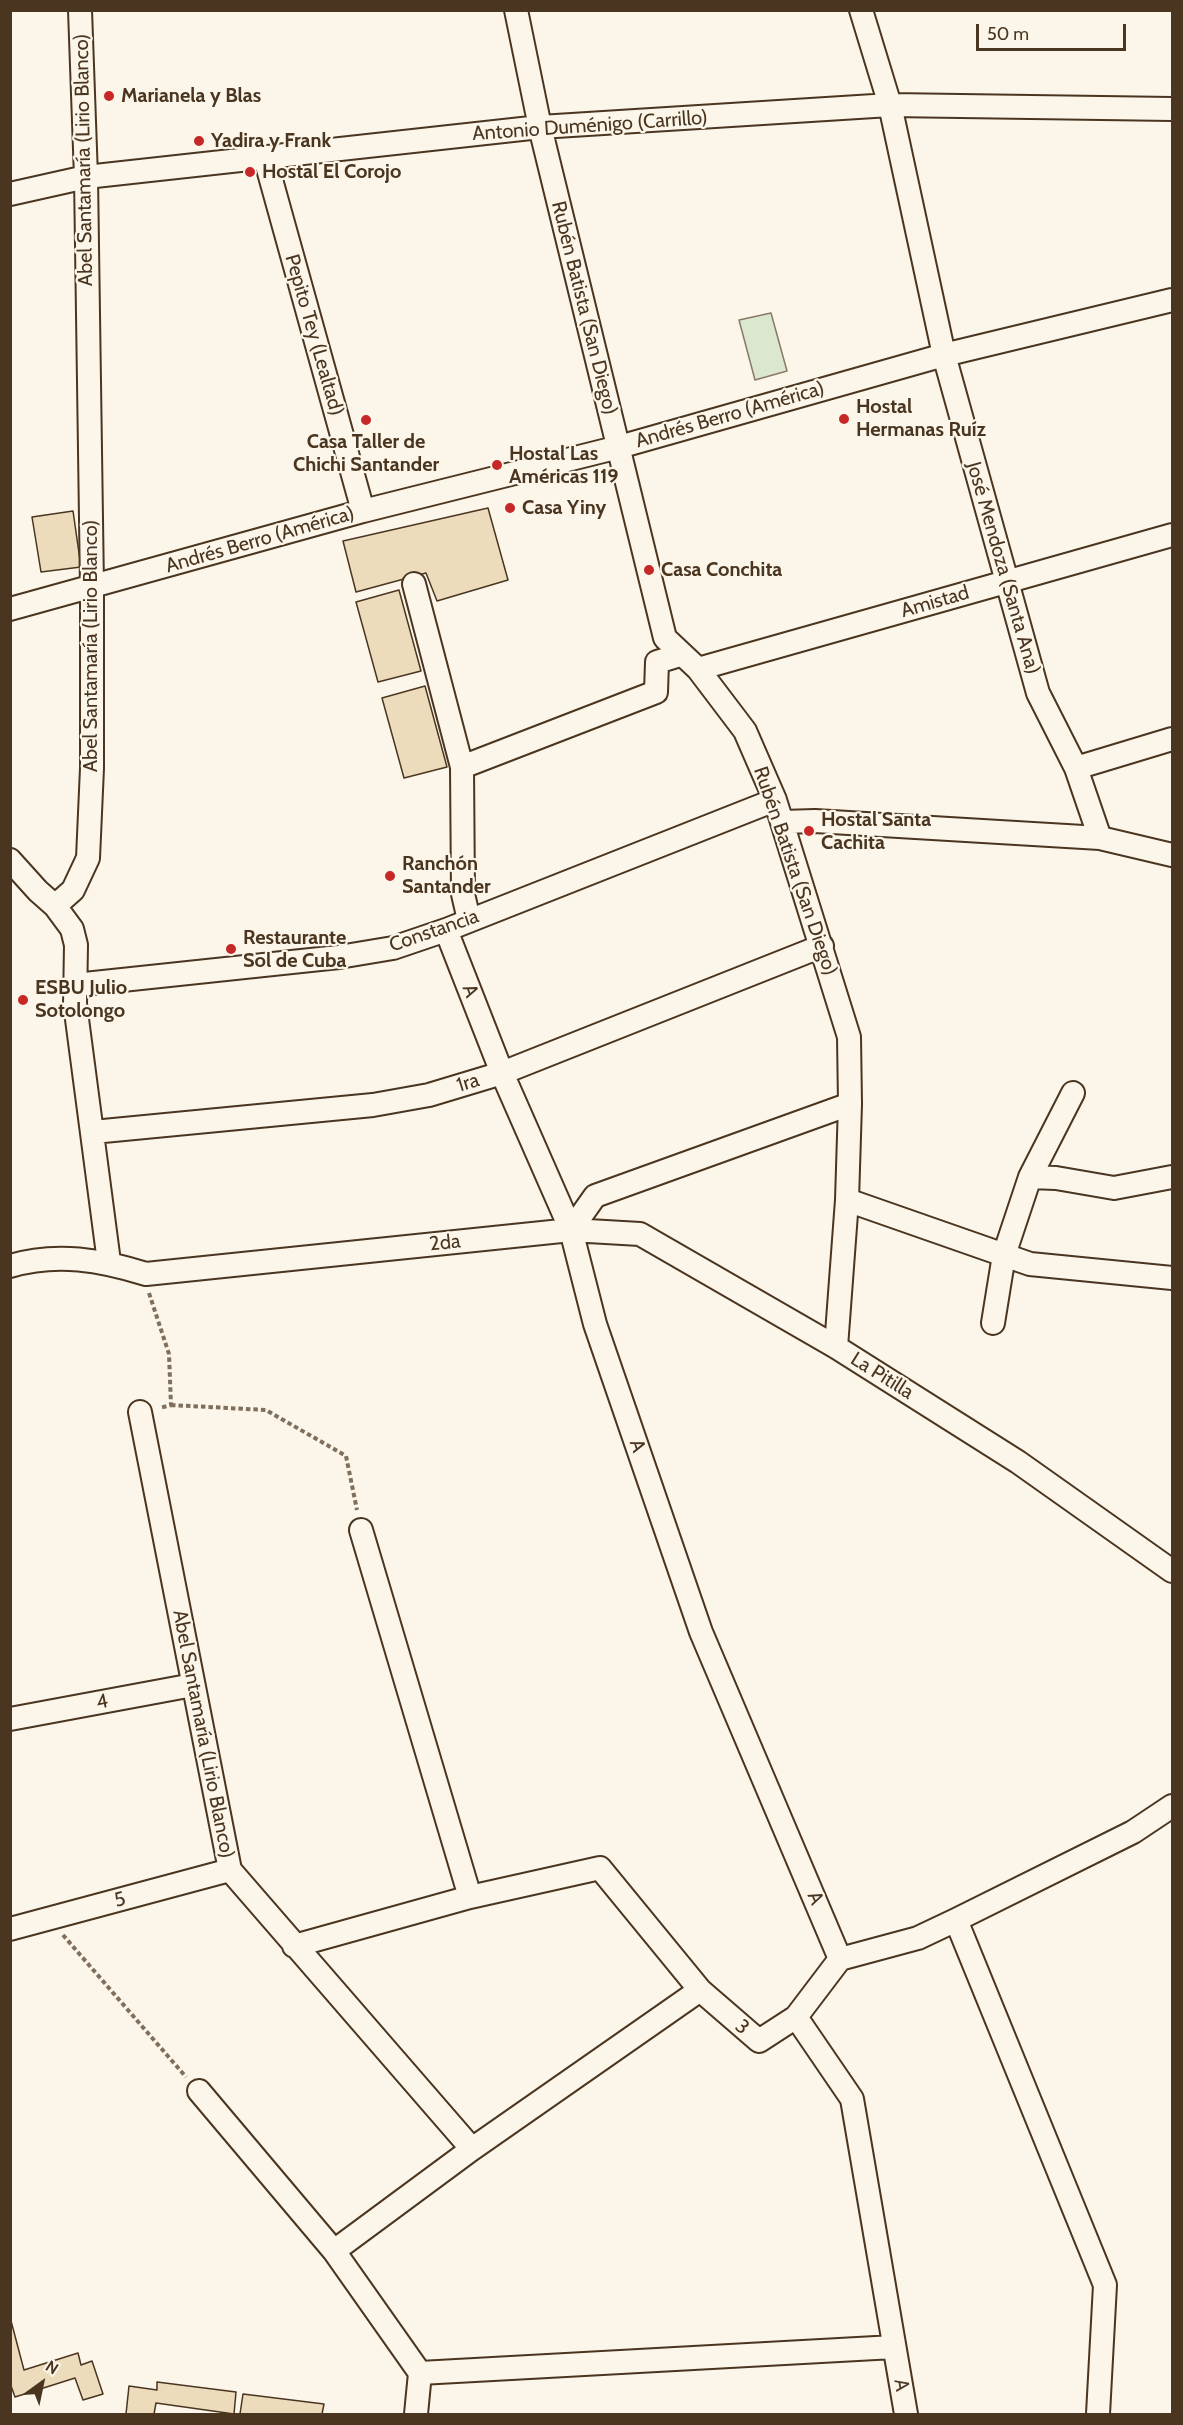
<!DOCTYPE html>
<meta charset="utf-8">
<style>
body{margin:0}
#map{position:relative;width:1183px;height:2425px;overflow:hidden;background:#fbf6e9;font-family:Cabin,sans-serif}
canvas{display:block}
.frame{position:absolute;inset:0;border:12px solid #4a3520;pointer-events:none}
.north{position:absolute;left:12px;top:2353px;width:60px;height:60px;-webkit-text-stroke:4px #fbf6e9;paint-order:stroke;rotate:33deg;font-size:16px;font-weight:700;line-height:24px;text-align:center;color:#4a3520}
.north::after{content:'';display:block;margin:auto;width:21px;height:27px;background:#4a3520;clip-path:polygon(50% 0,100% 100%,50% 72%,0 100%)}
.scale{position:absolute;left:976px;top:24px;width:150px;height:27px;box-sizing:border-box;border:3px solid #4a3520;border-top:0;padding-left:8px;font-size:18px;line-height:21px;white-space:nowrap;color:#4a3520;-webkit-text-stroke:4px #fbf6e9;paint-order:stroke}
</style>
<div id="map">
<canvas width="1183" height="2425"></canvas>
<div class="frame"></div>
<div class="north">N</div>
<div class="scale">50 m</div>
</div>
<script>
const g = document.querySelector('canvas').getContext('2d');
g.lineJoin = 'round';
function fill(path, color) { g.fillStyle = color; g.fill(path, 'evenodd'); }
function stroke(path, color, width, dash) { g.strokeStyle = color; g.lineWidth = width; g.lineCap = dash ? 'butt' : 'round'; g.setLineDash(dash || []); g.stroke(path); }
function drawText(font, color, halo, rows, align = 'center') {
  g.font = font + ' Cabin,sans-serif'; g.lineWidth = 4.5; g.setLineDash([]); g.textBaseline = 'middle'; g.strokeStyle = halo; g.fillStyle = color; for (const [text, x, y, turn = 0] of rows) {
    g.save(); g.translate(x, y); g.rotate((+turn || 0) * Math.PI / 180); g.textAlign = isNaN(turn) ? turn : align; if (halo) g.strokeText(text, 0, 0); g.fillText(text, 0, 0); g.restore();
  }
}
const green = new Path2D(`
 M771,313L787,371L755,380L739,320Z`);
const building = new Path2D(`
 M488,508L508,580L437,601L426,573L356,592L343,541Z
 M73,511L81,567L41,572L32,517Z
 M399,590L421,671L378,682L356,602Z
 M425,686L447,767L404,778L382,698Z
 M10,2317L24,2370L78,2353L81,2365L92,2361L103,2394L83,2400L75,2378L15,2397L10,2383Z
 M157,2382L236,2392L234,2414L156,2403L154,2414H126L129,2386L157,2390Z
 M243,2394L324,2404L322,2414H330H240Z`);
const path = new Path2D(`
 M149,1293L169,1354L171,1405L160,1408
 M171,1405L266,1410L346,1456L357,1510
 M63,1935L186,2077`);
const minor = new Path2D(`
 M516,10L540,127L665,638L698,669L745,731L775,800L849,1037L850,1104L847,1200L836,1347
 M861,10L890,105L944,355L1038,693L1076,768L1100,838
 M265,158L363,511
 M10,194L86,177L540,127L890,105L1172,109
 M414,584L462,767L463,894L469,920
 M10,609L363,511L619,447L944,355L1172,300
 M698,669L1172,535
 M462,767L656,692L657,662L680,655
 M1076,768L1172,739
 M782,822L815,821L1100,838L1172,855
 M10,860L38,891L55,906L72,929L76,945L75,1004L109,1262
 M55,906L73,890L88,858L92,768V587L86,177L80,10
 M446,930L502,1073L571,1230L595,1324L701,1632L840,1959
 M75,985L339,957L393,948L446,930L775,800
 M93,1132L373,1105L429,1095L502,1073L822,946
 M1030,1177L1056,1178L1114,1188L1172,1177
 M847,1200L1030,1264L1172,1278
 M571,1230L595,1196L850,1104
 M10,1266C57,1252 101,1260 146,1274L571,1230L640,1234L836,1347L1018,1462L1172,1571
 M993,1323L1004,1255L1030,1177L1073,1093
 M140,1412L230,1870L472,2149
 M361,1530L470,1897
 M10,1719L193,1685
 M956,1920L1105,2285L1098,2414
 M10,1929L230,1870
 M294,1946L470,1897L600,1868L700,1990L759,2041L796,2017L840,1959L918,1938L956,1920L1133,1832L1172,1806
 M796,2017L852,2099L906,2414
 M199,2091L334,2251L420,2373L416,2414
 M334,2251L472,2149L700,1990
 M420,2373L894,2347`);
const markers = [
 [109,96,6,"#c62828"],
 [199,141,6,"#c62828"],
 [250,172,6,"#c62828"],
 [844,419,6,"#c62828"],
 [366,420,6,"#c62828"],
 [497,465,6,"#c62828"],
 [510,508,6,"#c62828"],
 [649,570,6,"#c62828"],
 [809,831,6,"#c62828"],
 [390,876,6,"#c62828"],
 [231,949,6,"#c62828"],
 [23,1000,6,"#c62828"]
];
const poiNames = [
 ["Marianela y Blas",121,96],
 ["Yadira y Frank",211,141],
 ["Hostal El Corojo",262,172],
 ["Hostal",856,407],
 ["Hermanas Ruíz",856,430],
 ["Casa Taller de",366,442,"center"],
 ["Chichi Santander",366,465,"center"],
 ["Hostal Las",509,454],
 ["Américas 119",509,477],
 ["Casa Yiny",522,508],
 ["Casa Conchita",661,570],
 ["Hostal Santa",821,820],
 ["Cachita",821,843],
 ["Ranchón",402,864],
 ["Santander",402,887],
 ["Restaurante",243,938],
 ["Sol de Cuba",243,961],
 ["ESBU Julio",35,988],
 ["Sotolongo",35,1011]
];
const streetNames = [
 ["Antonio Duménigo (Carrillo)",590,126,-4],
 ["Abel Santamaría (Lirio Blanco)",84,160,-91],
 ["Rubén Batista (San Diego)",584,308,76],
 ["Pepito Tey (Lealtad)",314,335,74],
 ["Andrés Berro (América)",730,415,-16],
 ["Andrés Berro (América)",260,540,-16],
 ["José Mendoza (Santa Ana)",1003,568,74],
 ["Amistad",935,602,-16],
 ["Abel Santamaría (Lirio Blanco)",91,646,-90],
 ["Rubén Batista (San Diego)",795,871,71],
 ["Constancia",434,931,-19],
 ["A",470,991,69],
 ["1ra",468,1083,-17],
 ["2da",445,1243,-6],
 ["La Pitilla",882,1376,32],
 ["A",637,1446,71],
 ["4",102,1702,-11],
 ["Abel Santamaría (Lirio Blanco)",203,1734,79],
 ["A",815,1898,67],
 ["5",120,1900,-15],
 ["3",742,2027,41],
 ["A",901,2385,80]
];
fill(green, '#dce7d0');
stroke(green, '#887966', 1.5);
fill(building, '#ecdcbc');
stroke(building, '#4a3520', 1.5);
stroke(minor, '#4a3520', 26);
stroke(path, '#7f6f5c', 4, [4.5, 3]);
stroke(minor, '#fbf6e9', 22);
for (const [x, y, r, color] of markers) { const dot = new Path2D(); dot.arc(x, y, r, 0, 2 * Math.PI); g.fillStyle = color; g.fill(dot); stroke(dot, '#fbf6e9', 2); }
drawText('bold 20px', '#4a3520', '#fbf6e9', poiNames, 'left');
drawText('20px', '#4a3520', '#fbf6e9', streetNames);
</script>
